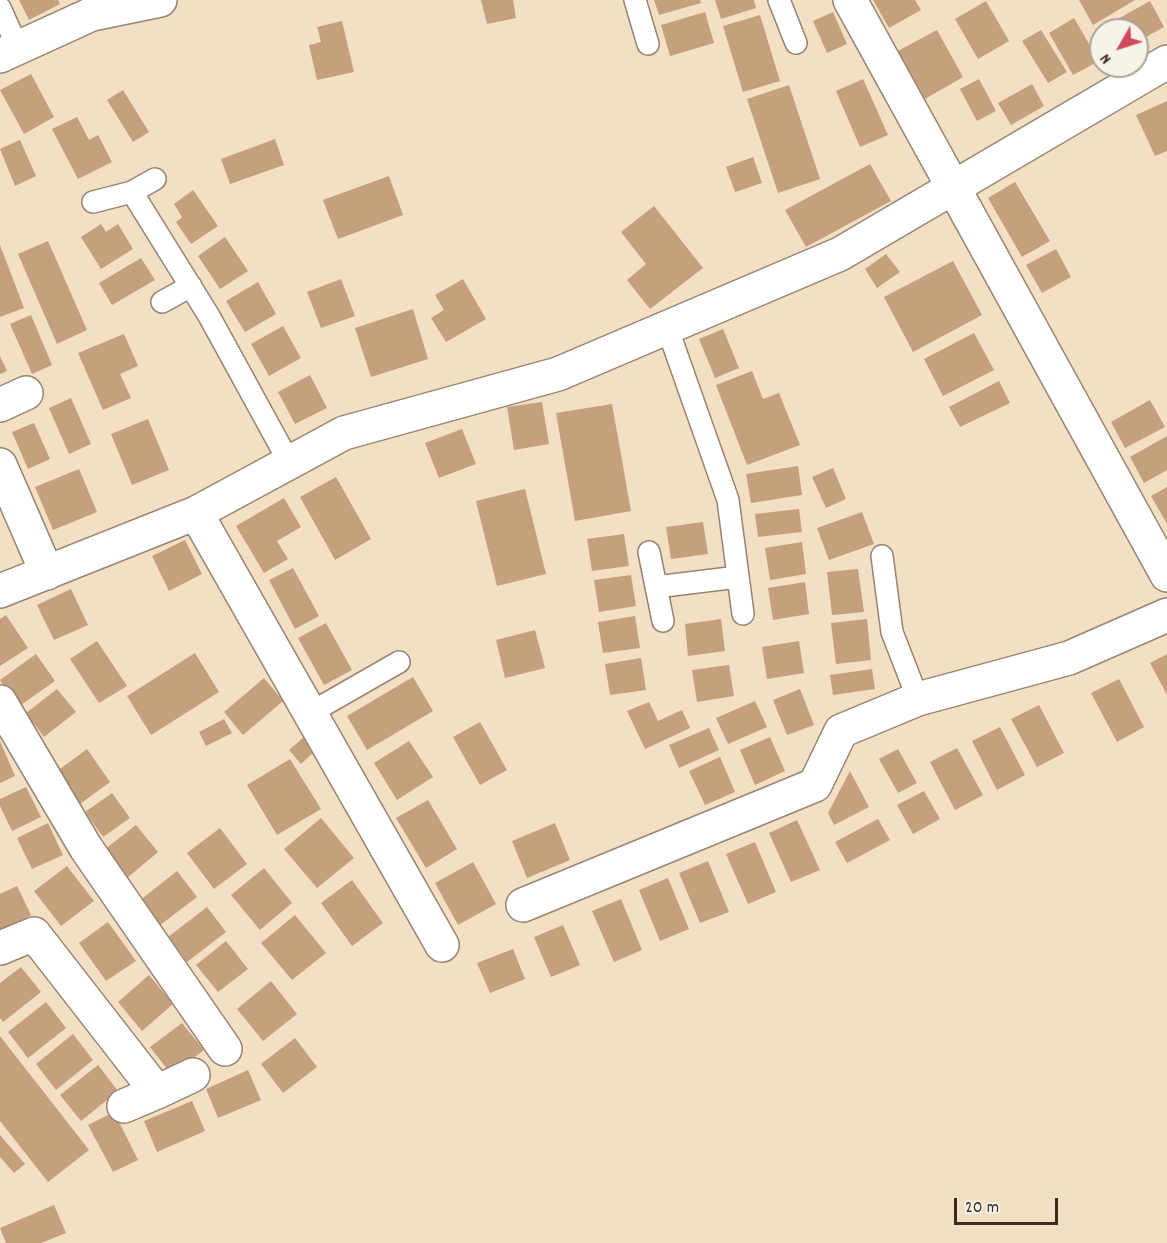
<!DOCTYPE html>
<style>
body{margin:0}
#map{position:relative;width:1167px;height:1243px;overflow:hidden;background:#f3dfc4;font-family:Dekko,sans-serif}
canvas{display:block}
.north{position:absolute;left:1089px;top:18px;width:60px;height:60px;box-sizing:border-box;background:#f7f3e8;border:2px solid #aca397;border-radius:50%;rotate:231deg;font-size:16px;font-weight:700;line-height:24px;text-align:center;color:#3b2a1e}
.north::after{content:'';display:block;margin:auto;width:21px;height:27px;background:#d1495b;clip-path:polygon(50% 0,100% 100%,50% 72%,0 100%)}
.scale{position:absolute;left:954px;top:1198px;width:104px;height:27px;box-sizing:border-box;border:3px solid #3b2a1e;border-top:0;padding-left:8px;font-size:18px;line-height:21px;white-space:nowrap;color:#3b2a1e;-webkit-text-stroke:4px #f7f3e8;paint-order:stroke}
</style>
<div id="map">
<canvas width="1167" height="1243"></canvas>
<div class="north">N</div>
<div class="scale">20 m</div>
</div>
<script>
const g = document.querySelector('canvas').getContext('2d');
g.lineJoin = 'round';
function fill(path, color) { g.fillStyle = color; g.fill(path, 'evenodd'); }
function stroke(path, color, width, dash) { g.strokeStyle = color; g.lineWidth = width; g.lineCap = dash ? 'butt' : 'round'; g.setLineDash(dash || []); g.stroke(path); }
const building = new Path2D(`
 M19,0H58L60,4L29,20Z
 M481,0H513L516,18L487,24Z
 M654,0H700L701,3L659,15Z
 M715,0H754L756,8L721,19Z
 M873,0H915L921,10L889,28Z
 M1079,0H1135L1093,25Z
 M986,1L1009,41L978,59L955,19Z
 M1150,1L1164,27L1137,42V30H1110L1107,25Z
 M705,12L714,43L670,56L661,25Z
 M833,12L847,44L827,53L813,21Z
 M760,15L780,81L743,92L723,26Z
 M1074,18L1099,61L1073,75L1049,33Z
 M342,21L354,72L317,80L309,45L321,42L317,27Z
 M937,30L963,77L925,99L898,51Z
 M1041,30L1067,72L1048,83L1022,41Z
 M31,74L54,117L24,134L0,90Z
 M863,79L888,135L860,147L836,91Z
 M979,79L996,111L977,121L960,89Z
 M1032,84L1044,106L1011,125L998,103Z
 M789,85L820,179L778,193L747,99Z
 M123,90L149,132L133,142L107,100Z
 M1167,101V151L1155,156L1136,115Z
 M77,117L89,140L98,135L112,162L78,179L52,129Z
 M275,139L284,165L230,184L221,159Z
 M20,140L36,176L15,186L0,149Z
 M753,157L762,183L735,192L726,167Z
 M870,164L891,201L806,247L785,210Z
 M389,176L403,215L338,239L323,200Z
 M1015,182L1050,241L1022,257L988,198Z
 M193,190L218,226L191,244L176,222L182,217L174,204Z
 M654,206L703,268L650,309L627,280L646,264L621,232Z
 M101,224L106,232L118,224L133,249L101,269L81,237Z
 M225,237L248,271L220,289L198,256Z
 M48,241L87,330L57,344L18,254Z
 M0,245L24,308L0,317Z
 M1056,249L1071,277L1042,293L1026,265Z
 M886,254L900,272L877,288L865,269Z
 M141,258L155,280L112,305L99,283Z
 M953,261L982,315L913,352L884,297Z
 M341,279L355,316L321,328L307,292Z
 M463,279L486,319L446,342L431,318L444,310L435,295Z
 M258,282L276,314L245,332L226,301Z
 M413,309L428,359L371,377L355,328Z
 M31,315L52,365L32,374L10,324Z
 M283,326L301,358L269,376L251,344Z
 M723,329L739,368L715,378L699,339Z
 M974,333L994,370L943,396L924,359Z
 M124,334L138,366L120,374L131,398L103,410L78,353Z
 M0,356L7,371L0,374Z
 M752,371L763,399L779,393L800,445L747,465L716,385Z
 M310,375L327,408L295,424L278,392Z
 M999,381L1010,403L960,427L949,407Z
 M71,398L91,444L69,454L49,408Z
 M1150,400L1165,427L1125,448L1111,422Z
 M542,402L549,444L514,450L507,407Z
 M612,404L631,511L575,521L556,413Z
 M148,419L169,470L132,485L111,434Z
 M34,423L50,459L28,469L12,432Z
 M462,429L476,464L439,478L425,443Z
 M1167,436V470L1144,483L1130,457Z
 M798,466L802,495L751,503L746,474Z
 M833,468L846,499L826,508L812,477Z
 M79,469L97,512L53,530L35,487Z
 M336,477L371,539L335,560L300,497Z
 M1167,487V524L1151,496Z
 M525,489L546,574L497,586L476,501Z
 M284,498L301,527L277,541L288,559L264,573L236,526Z
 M799,509L802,532L758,537L755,514Z
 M862,512L874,544L829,560L817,528Z
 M703,522L708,554L671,559L666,527Z
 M624,534L629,566L592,571L587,539Z
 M185,540L202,574L169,591L152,556Z
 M802,542L806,574L770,580L765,548Z
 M293,568L319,616L295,629L269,580Z
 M858,569L864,612L832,615L827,572Z
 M631,575L636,606L599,612L594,580Z
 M805,582L809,614L773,620L768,588Z
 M71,589L88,625L54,640L37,605Z
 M6,615L28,648L0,666V619Z
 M635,616L640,648L603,653L598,622Z
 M721,619L725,651L688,656L685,624Z
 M867,619L871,660L836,664L831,623Z
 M326,623L352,670L324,685L298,638Z
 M535,630L545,668L505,678L496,640Z
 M97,641L127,686L99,703L70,659Z
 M799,641L804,673L767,679L762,647Z
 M195,653L219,692L151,735L127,696Z
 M36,654L55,681L18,707L0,680Z
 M1167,654V695L1150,663Z
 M641,658L646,690L610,695L605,664Z
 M729,665L734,696L697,702L692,670Z
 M872,669L875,689L833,695L830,675Z
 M413,677L433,711L367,750L347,716Z
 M264,678L283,701L243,735L224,712Z
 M1119,679L1144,727L1117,742L1091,693Z
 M57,689L76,712L44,737L26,713Z
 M800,689L814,725L787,735L773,700Z
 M755,701L767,727L728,744L716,718Z
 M649,702L658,721L682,710L690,728L645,749L627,711Z
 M1039,705L1064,753L1037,767L1011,719Z
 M224,719L232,733L206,746L199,732Z
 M480,722L507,770L480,785L453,737Z
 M1000,727L1025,775L997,790L972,741Z
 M709,728L719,750L679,768L669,745Z
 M304,737L316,750L301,764L289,750Z
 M770,737L785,771L755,785L740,750Z
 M0,741L15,776L0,783Z
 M409,741L433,777L397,800L374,763Z
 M957,748L983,795L955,810L930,762Z
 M87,749L110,782L80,804L56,772Z
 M898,749L917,783L898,793L879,759Z
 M720,757L735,792L705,805L689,771Z
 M290,759L321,809L277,835L247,785Z
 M850,771L869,807L834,825L828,813Z
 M26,787L41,817L12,831L0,806V799Z
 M924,791L940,819L913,834L897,805Z
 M112,793L130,818L103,837L85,812Z
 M428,800L457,849L426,868L396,818Z
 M321,818L354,858L317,888L284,849Z
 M878,819L890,840L847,863L835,842Z
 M797,820L820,870L791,882L769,833Z
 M48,823L63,855L32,869L17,838Z
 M555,823L570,860L527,878L512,841Z
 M136,825L158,852L127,878L104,850Z
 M220,828L247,864L214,889L187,853Z
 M755,842L776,892L748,904L726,854Z
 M708,861L729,912L700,923L679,873Z
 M473,862L496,904L458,925L435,883Z
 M67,866L94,901L61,926L34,891Z
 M264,868L292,903L260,930L231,895Z
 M177,871L197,897L159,926L139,901Z
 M668,878L689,929L660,941L639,890Z
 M352,880L383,923L352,946L321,903Z
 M17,886L31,915L0,930V894Z
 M621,899L642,950L614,962L592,911Z
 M207,907L226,932L187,962L168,937Z
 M295,915L326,953L292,980L261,943Z
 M108,922L136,961L106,981L79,943Z
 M563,925L580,965L551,977L534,937Z
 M226,941L248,969L218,992L196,965Z
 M513,949L525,979L490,993L477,963Z
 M21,967L41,992L3,1022L0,1018V983Z
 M149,975L173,1004L142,1031L118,1002Z
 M271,981L297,1014L263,1041L237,1009Z
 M46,1002L66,1028L28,1058L8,1032Z
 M182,1023L204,1050L172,1075L150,1047Z
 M73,1034L93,1060L56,1090L36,1064Z
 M0,1036L89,1150L48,1182L0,1121Z
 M295,1038L317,1067L283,1093L261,1064Z
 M98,1065L118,1091L81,1121L60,1095Z
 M248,1070L261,1100L218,1118L206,1089Z
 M192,1101L205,1131L157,1152L144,1121Z
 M114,1112L138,1160L113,1172L88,1125Z
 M0,1135L25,1164L14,1173L0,1157Z
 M54,1205L66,1233L41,1243H6L0,1228Z`);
const lane = new Path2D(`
 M635,0L648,44
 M779,0L796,43
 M0,8L18,48
 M132,192L155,179
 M93,202L132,192L209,316L289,462
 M162,302L191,286
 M667,327L728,500L743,614
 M649,552L663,621
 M882,556L892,632L918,699
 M656,587L738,577
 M310,713L399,662`);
const street = new Path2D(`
 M850,0L1167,575
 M0,56L92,14L160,0
 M0,405L26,393
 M0,465L47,573
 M196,513L442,945
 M0,591L196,513L344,433L558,374L840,254L1167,62
 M0,702L86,848L225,1049
 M523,905L815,785L841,731L918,699L1069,658L1167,615
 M0,948L34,934L157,1092L193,1075
 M124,1106L157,1092`);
fill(building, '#c4a07c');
stroke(lane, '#978471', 24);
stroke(street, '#978471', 36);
stroke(lane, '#fff', 21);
stroke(street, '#fff', 33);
</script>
